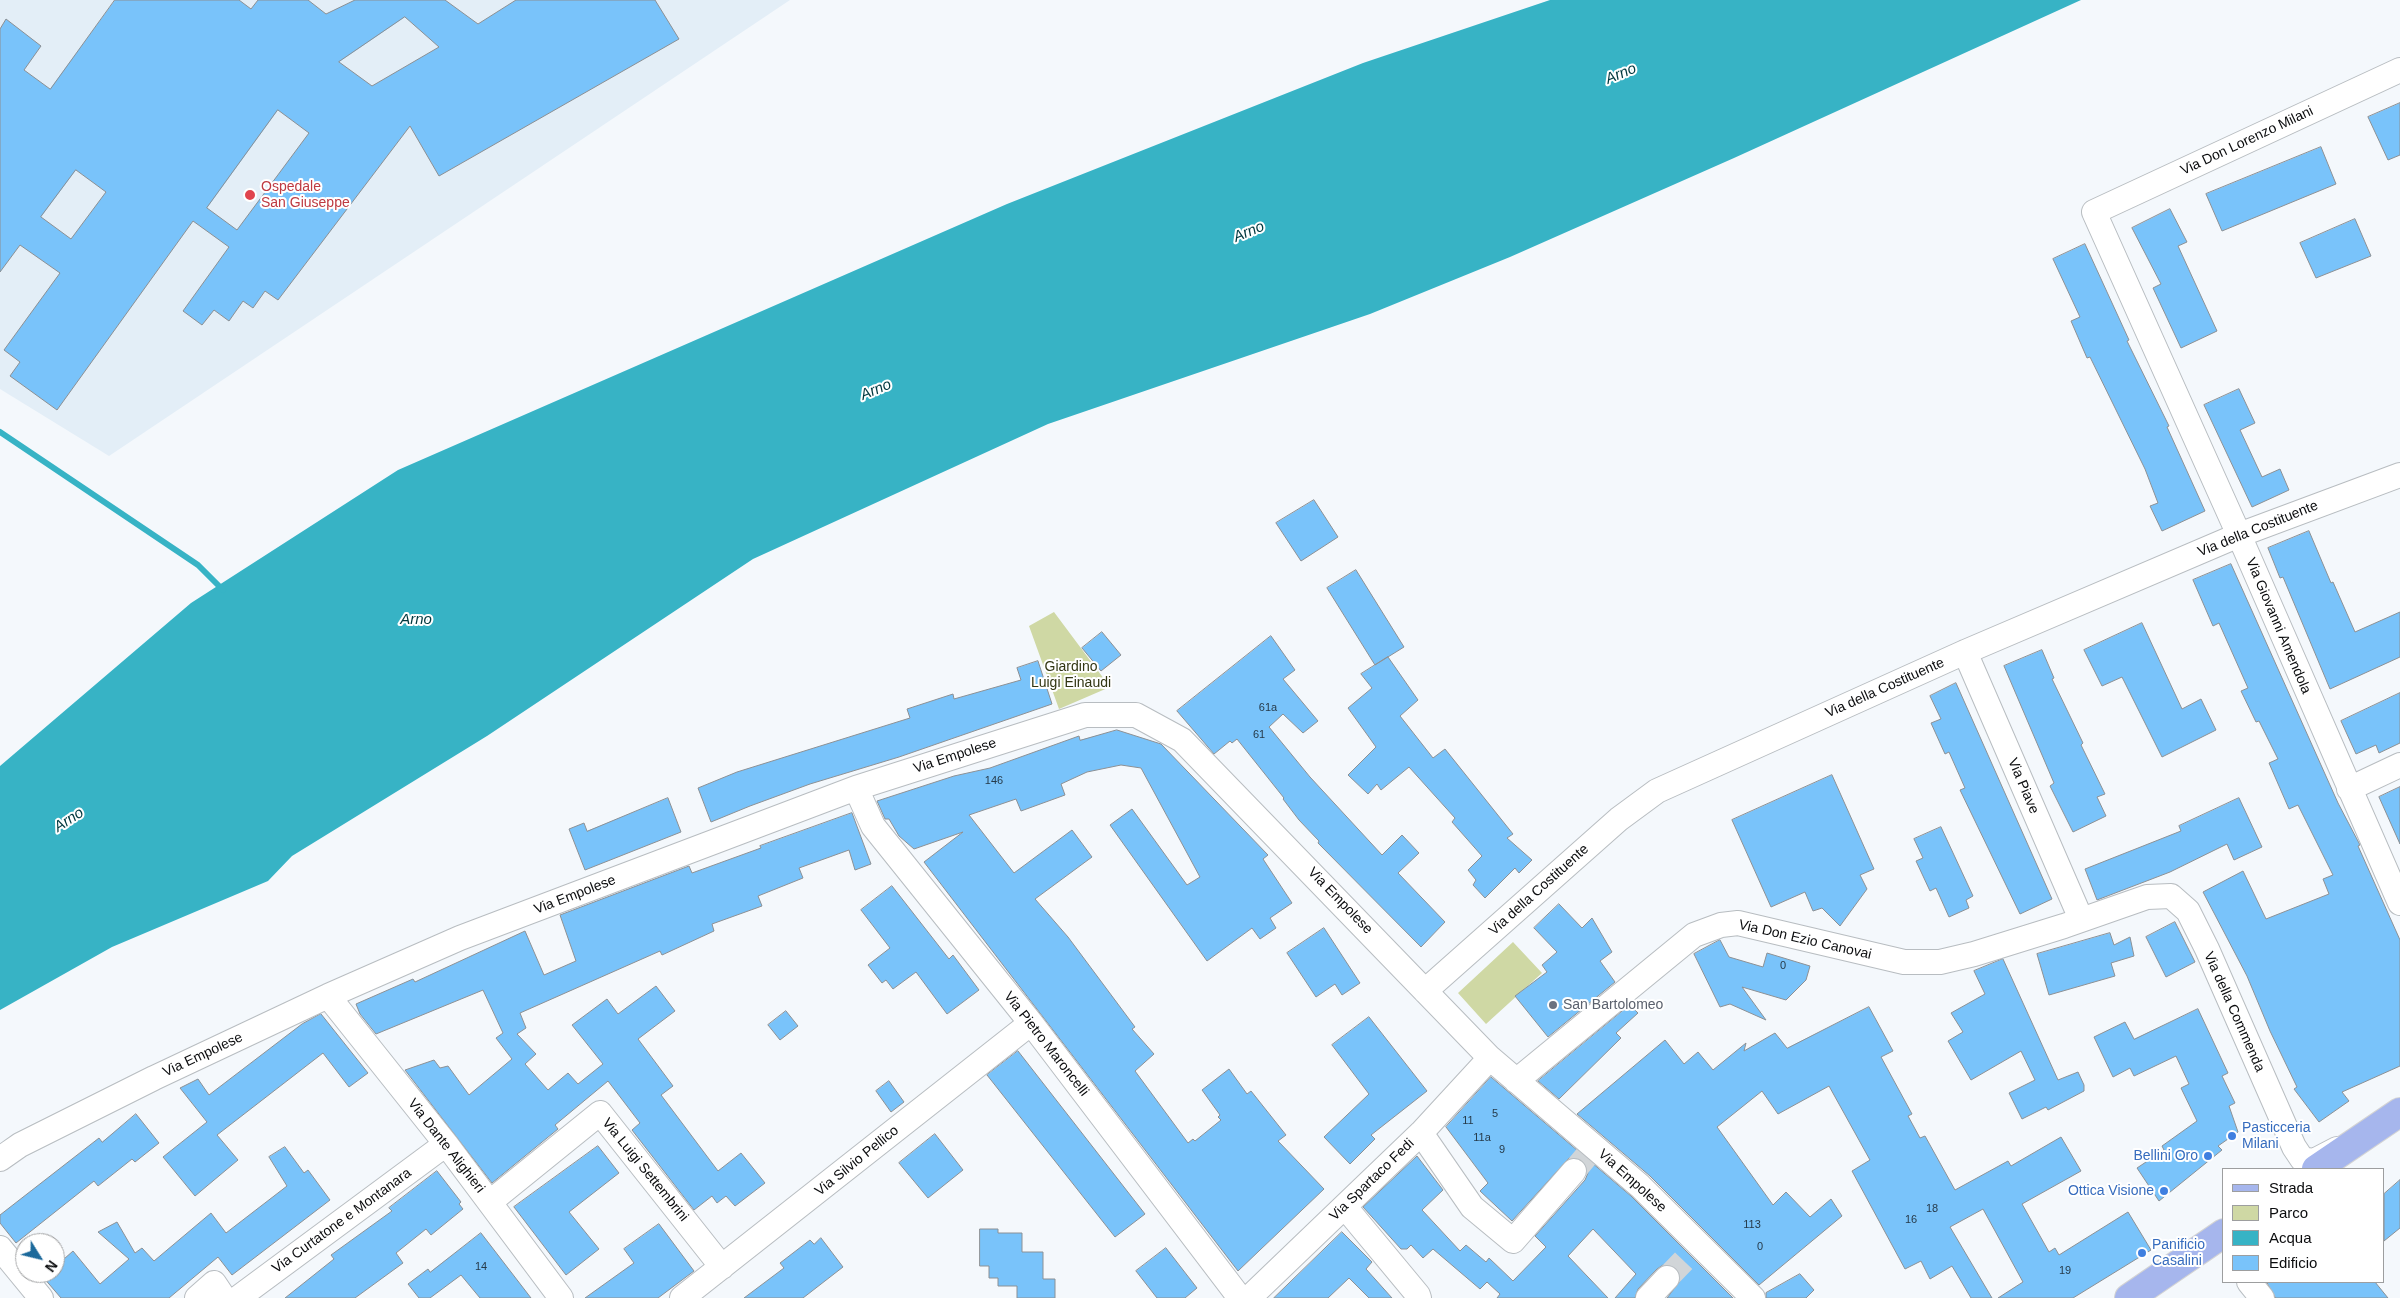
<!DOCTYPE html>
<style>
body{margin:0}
#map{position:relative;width:2400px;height:1298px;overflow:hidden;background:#f4f8fc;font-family:Arial,sans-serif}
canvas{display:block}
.legend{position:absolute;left:2222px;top:1168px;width:162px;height:115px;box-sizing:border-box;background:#fff;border:1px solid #9d9e9f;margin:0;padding:6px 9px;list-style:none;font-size:15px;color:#0b0c0e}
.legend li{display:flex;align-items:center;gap:10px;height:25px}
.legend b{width:25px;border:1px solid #9d9e9f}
.north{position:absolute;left:15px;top:1233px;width:50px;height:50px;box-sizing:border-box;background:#fff;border:1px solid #9d9e9f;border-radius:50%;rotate:126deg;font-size:14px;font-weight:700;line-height:20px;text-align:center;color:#0b0c0e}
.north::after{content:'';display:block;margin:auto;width:18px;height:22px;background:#1c699b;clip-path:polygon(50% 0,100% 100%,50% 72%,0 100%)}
</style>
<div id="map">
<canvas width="2400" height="1298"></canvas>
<ul class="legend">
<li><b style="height:6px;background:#a6b6ed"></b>Strada</li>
<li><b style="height:14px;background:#cfd8a4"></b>Parco</li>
<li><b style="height:14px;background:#37b3c5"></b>Acqua</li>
<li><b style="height:14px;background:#79c3fa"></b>Edificio</li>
</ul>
<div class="north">N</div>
</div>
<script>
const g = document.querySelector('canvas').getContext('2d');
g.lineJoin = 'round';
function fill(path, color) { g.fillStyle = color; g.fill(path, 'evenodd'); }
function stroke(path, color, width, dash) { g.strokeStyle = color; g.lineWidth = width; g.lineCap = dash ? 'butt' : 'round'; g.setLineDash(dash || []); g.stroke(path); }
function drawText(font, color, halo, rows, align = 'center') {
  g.font = font + ' Arial,sans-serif'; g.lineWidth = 4; g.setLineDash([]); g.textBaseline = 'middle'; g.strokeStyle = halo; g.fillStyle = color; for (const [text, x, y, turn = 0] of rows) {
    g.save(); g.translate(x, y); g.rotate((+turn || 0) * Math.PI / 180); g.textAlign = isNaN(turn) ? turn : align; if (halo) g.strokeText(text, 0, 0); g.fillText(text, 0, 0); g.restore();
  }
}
const built = new Path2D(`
 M0,0H790L109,456L0,389Z`);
const green = new Path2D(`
 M1054,612L1110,687L1059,709L1029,626Z
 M1513,942L1542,973L1486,1024L1458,993Z`);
const water = new Path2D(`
 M1550,0H2081L1734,158L1510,257L1370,314L1048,424L753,559L487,736L292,856L268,881L112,947L0,1010V766L191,603L398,470L1007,204L1363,63Z`);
const stream = new Path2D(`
 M0,432L198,565L223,590`);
const building = new Path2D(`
 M115,0H239L251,9L258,0H308L326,14L355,0H445L478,24L516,0H655L679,39L439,176L410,126L278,300L265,291L253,308L243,301L229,321L214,310L202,325L183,311L229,247L193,221L57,410L10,376L20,362L4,350L60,273L20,245L0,272V29L6,19L41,46L24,70L50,89ZM405,17L439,47L372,86L339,62ZM278,110L309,133L237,230L207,208ZM76,170L106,192L71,239L41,217Z
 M2400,103V155L2388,160L2368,117Z
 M2321,147L2336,184L2222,231L2206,194Z
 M2170,209L2187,242L2178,246L2217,331L2181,348L2153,288L2161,284L2132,228Z
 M2355,219L2371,256L2316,278L2300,243Z
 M2085,244L2129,340L2127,341L2169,426L2167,427L2205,511L2162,531L2150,506L2158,503L2145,469L2090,357L2087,358L2071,321L2080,317L2053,259Z
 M2239,389L2255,423L2240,430L2262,477L2280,469L2289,490L2252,507L2204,405Z
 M1314,500L1338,537L1301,561L1276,523Z
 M2309,531L2331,583L2333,582L2355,632L2400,612V657L2330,689L2283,577L2280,578L2268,548Z
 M2231,564L2338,803L2360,845L2358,846L2400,940V1066L2342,1092L2349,1101L2319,1122L2294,1089L2297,1087L2270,1031L2247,976L2203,892L2243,871L2266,919L2329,894L2323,879L2333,875L2298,805L2289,809L2269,763L2278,759L2259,721L2256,722L2241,691L2248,688L2219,623L2213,626L2193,580Z
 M1356,570L1404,647L1375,665L1327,588Z
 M2142,623L2182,709L2201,699L2216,730L2162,757L2122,677L2102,686L2084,650Z
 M1102,632L1121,655L1101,671L1082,648Z
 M1271,636L1295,670L1283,679L1318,721L1303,733L1283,714L1269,727L1310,777L1382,855L1402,835L1419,853L1398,873L1445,922L1421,947L1318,843L1319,841L1299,820L1283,799L1284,798L1237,739L1232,743L1230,741L1214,754L1177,711Z
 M2042,650L2054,678L2052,679L2083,743L2081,745L2105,794L2097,797L2106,816L2073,832L2050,786L2054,783L2004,666Z
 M1388,657L1418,700L1400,716L1433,758L1445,749L1513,834L1507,838L1532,860L1519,873L1515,868L1485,898L1473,885L1476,880L1468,870L1482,856L1452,822L1455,818L1409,767L1381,790L1377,784L1368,794L1348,775L1376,747L1348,708L1372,688L1361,674Z
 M1038,661L1052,704L899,757L810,784L750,806L711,822L698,788L737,772L910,718L907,709L953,694L954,699L1021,680L1017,668Z
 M1956,683L2052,899L2020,914L1960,790L1965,788L1949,752L1945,754L1931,723L1941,719L1930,696Z
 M2400,693V743L2379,753L2376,745L2356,754L2341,721Z
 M1117,730L1161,744L1268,855L1263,859L1292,903L1270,918L1276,928L1260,939L1252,928L1207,961L1110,825L1132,809L1187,885L1200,877L1141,768L1121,765L1087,772L1061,784L1065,795L1021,811L1016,799L969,815L1014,873L1072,830L1092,857L1035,899L1068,937L1135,1027L1132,1029L1154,1054L1135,1071L1188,1143L1193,1139L1195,1141L1221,1120L1218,1117L1220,1115L1202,1090L1229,1069L1247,1094L1251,1091L1286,1135L1278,1141L1324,1189L1238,1271L924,862L963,832L914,849L899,836L889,819H885L877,801L954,776L990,768L1079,736L1080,740Z
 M1832,775L1874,869L1860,875L1867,889L1840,926L1822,908L1813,911L1805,892L1771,907L1732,820Z
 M2400,787V844L2379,797Z
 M668,798L681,832L585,870L569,829L584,823L587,831Z
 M2239,798L2262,847L2234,860L2227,844L2170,872L2097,900L2085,869L2181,831L2179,826Z
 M852,813L871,864L855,870L849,850L799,868L803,878L758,896L762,906L712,924L714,931L662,955L660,951L520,1013L526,1028L517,1034L536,1054L525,1064L548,1090L568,1073L578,1084L603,1064L572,1025L607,999L618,1014L656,986L675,1011L638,1039L673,1086L661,1095L718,1171L741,1153L765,1183L735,1206L726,1196L717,1203L712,1196L694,1210L632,1130L640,1123L608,1081L555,1125L558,1129L492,1183L405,1070L434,1060L440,1068L448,1066L469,1095L512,1059L496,1038L503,1033L483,990L376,1034L360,1014L356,1004L413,979L415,982L525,931L544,975L576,961L560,915L689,866L692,873L761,848L760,846Z
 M1941,827L1973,896L1966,900L1969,908L1949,917L1936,888L1930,891L1916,861L1923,858L1914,839Z
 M892,886L949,959L953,955L979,990L947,1014L916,972L893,989L886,980L882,983L868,965L890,948L861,910Z
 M1559,904L1582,928L1592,918L1612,952L1600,961L1615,982L1548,1037L1515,996L1547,972L1542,965L1557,952L1534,928Z
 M2175,922L2195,962L2166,977L2146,937Z
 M1324,928L1360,983L1342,995L1335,984L1316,997L1287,953Z
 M2110,933L2114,945L2130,937L2134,956L2111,963L2115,976L2049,995L2037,954Z
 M1720,940L1729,957L1763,967L1767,953L1810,966L1806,980L1786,1000L1742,987L1766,1020L1730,1004L1720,1007L1694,954Z
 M2003,959L2058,1080L2078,1072L2084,1085V1091L2048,1110L2046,1107L2022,1119L2009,1093L2035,1080L2021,1051L1971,1080L1948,1041L1963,1032L1951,1013L1985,994L1974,971Z
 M1630,1005L1638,1013L1616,1033L1621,1038L1559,1099L1538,1081Z
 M1869,1007L1893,1051L1881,1057L1912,1114L1908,1116L1920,1138L1925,1136L1955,1190L2008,1161L2011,1166L2061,1137L2081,1171L2022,1204L2049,1252L2055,1248L2059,1255L2128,1212L2151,1250L2073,1298H1998L2023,1282L1983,1209L1950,1227L1992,1298H1971L1952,1266L1930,1279L1921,1261L1905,1269L1852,1171L1870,1160L1829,1086L1778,1114L1762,1091L1717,1127L1773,1205L1786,1192L1810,1217L1831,1199L1842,1216L1759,1285L1650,1176L1577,1114L1665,1040L1684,1064L1698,1052L1713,1070L1746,1043L1744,1051L1775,1033L1787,1048Z
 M2198,1009L2228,1073L2222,1076L2235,1103L2229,1106L2238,1132L2218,1146L2222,1150L2159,1201L2137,1168L2164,1150L2162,1146L2197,1121L2181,1088L2189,1084L2176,1056L2134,1076L2130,1068L2113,1077L2094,1037L2125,1022L2134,1039Z
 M786,1011L798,1026L780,1040L768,1025Z
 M321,1014L368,1073L349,1087L323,1053L217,1135L238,1160L195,1196L163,1157L207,1122L180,1088L198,1079L209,1095L302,1024Z
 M1369,1017L1427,1091L1371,1135L1375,1139L1350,1164L1324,1137L1369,1094L1332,1045Z
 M1018,1051L1145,1214L1115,1237L987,1075Z
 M1491,1077L1631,1196L1733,1298H1667L1680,1281L1677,1268L1670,1265H1663L1657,1269L1638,1289L1635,1298H1615L1636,1274L1593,1229L1568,1256L1608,1298H1497L1500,1294L1487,1282L1480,1289L1433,1249L1423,1258L1411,1245L1407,1249H1401L1363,1207L1417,1156L1443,1190L1422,1210L1460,1251L1466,1245L1486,1262L1489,1258L1513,1281L1546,1247L1535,1236L1585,1180L1588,1173L1583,1161L1576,1157L1569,1158L1512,1221L1480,1191L1488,1183L1446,1127Z
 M889,1081L904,1102L891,1112L876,1091Z
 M136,1114L159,1143L135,1162L132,1159L98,1186L94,1181L16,1243L0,1223V1215L99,1138L102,1142Z
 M935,1134L963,1170L928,1198L899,1163Z
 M598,1146L619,1173L569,1212L599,1249L566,1275L514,1207Z
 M285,1147L304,1173L308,1170L330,1200L232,1275L218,1257L169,1298H61L43,1277L48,1273H55V1267L73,1251L100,1284L129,1259L98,1232L117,1222L135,1253L142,1248L154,1261L211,1213L226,1233L287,1186L269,1157Z
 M437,1171L461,1202L459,1204L463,1209L431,1235L426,1229L396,1253L403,1263L355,1298H285L334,1259L331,1255L392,1211L389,1208Z
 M2400,1180V1228L2384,1241V1194Z
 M659,1224L694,1271L658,1298H585L634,1263L624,1249Z
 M980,1229H998V1233H1022V1252H1043V1279H1055V1298H1017V1286H998V1278H989V1266H980Z
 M1342,1232L1372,1262L1366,1269L1392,1298H1369L1349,1278L1328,1298H1274Z
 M481,1233L531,1298H480L461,1275L430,1298H419L408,1284L428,1269L430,1272Z
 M821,1238L843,1267L803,1298H744L784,1268L780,1263L810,1240L814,1244Z
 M1166,1248L1197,1288L1185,1298H1157L1136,1271Z
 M1800,1274L1814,1290L1806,1298H1766V1293Z
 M2267,1282H2375L2388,1298H2276Z`);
const minorTunnel = new Path2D(`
 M1574,1171L1589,1153
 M1667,1278L1693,1251`);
const minor = new Path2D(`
 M2400,70L2094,212L2239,535L2400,903
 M1965,652L2081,919
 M856,788L873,826L1031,1023L1240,1298
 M2349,789L2400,765
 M1425,991L1619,819L1657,791L1965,652L2239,535L2400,475
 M328,996L446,1144L561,1298
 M1516,1081L1694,935L1721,925L1738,923L1904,962H1940L1974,954L2064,926L2147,897L2171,896L2188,911L2207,949L2294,1147L2302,1159L2314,1161L2337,1149
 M1421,1133L1472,1207L1513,1241L1574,1171
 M0,1159L20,1145L154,1078L328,996L460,938L856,788L1085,715H1136L1182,740L1490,1058L1640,1186L1753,1298
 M490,1202L600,1113L722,1267
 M1345,1207L1418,1295L1419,1298
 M0,1248L41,1298
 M2249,1282L2262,1298
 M197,1298L214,1283L224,1298
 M238,1298L446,1144
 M682,1298L1031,1023
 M1249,1298L1421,1133L1490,1058
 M1648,1298L1667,1278`);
const major = new Path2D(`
 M2316,1169L2400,1112
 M2129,1298L2224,1233`);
const markers = [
 [250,195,6,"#e0444e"],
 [1553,1005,5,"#6b7280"],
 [2232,1136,5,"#3f7fe0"],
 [2208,1156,5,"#3f7fe0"],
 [2164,1191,5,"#3f7fe0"],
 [2142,1253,5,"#3f7fe0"]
];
const numberNames = [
 ["61a",1268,708],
 ["61",1259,735],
 ["146",994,781],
 ["0",1783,966],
 ["5",1495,1114],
 ["11",1468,1121],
 ["11a",1482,1138],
 ["9",1502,1150],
 ["18",1932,1209],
 ["16",1911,1220],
 ["113",1752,1225],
 ["0",1760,1247],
 ["14",481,1267],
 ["19",2065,1271]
];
const streetNames = [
 ["Via Don Lorenzo Milani",2247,141,-25],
 ["Via della Costituente",2258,529,-22],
 ["Via Giovanni Amendola",2278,626,67],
 ["Via della Costituente",1885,688,-24],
 ["Via Empolese",955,756,-18],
 ["Via Piave",2023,786,67],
 ["Via della Costituente",1539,890,-42],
 ["Via Empolese",575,895,-21],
 ["Via Empolese",1340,901,46],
 ["Via Don Ezio Canovai",1805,940,13],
 ["Via della Commenda",2234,1012,66],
 ["Via Pietro Maroncelli",1046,1044,52],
 ["Via Empolese",203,1055,-25],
 ["Via Dante Alighieri",446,1146,52],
 ["Via Silvio Pellico",857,1161,-39],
 ["Via Luigi Settembrini",645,1170,51],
 ["Via Spartaco Fedi",1372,1180,-44],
 ["Via Empolese",1632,1181,42],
 ["Via Curtatone e Montanara",342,1221,-36]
];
const healthNames = [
 ["Ospedale",261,187],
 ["San Giuseppe",261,203]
];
const parkNames = [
 ["Giardino",1071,667],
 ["Luigi Einaudi",1071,683]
];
const worshipNames = [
 ["San Bartolomeo",1563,1005]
];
const shopNames = [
 ["Pasticceria",2242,1128],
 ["Milani",2242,1144],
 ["Bellini Oro",2198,1156,"right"],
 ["Ottica Visione",2154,1191,"right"],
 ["Panificio",2152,1245],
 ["Casalini",2152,1261]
];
const waterNames = [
 ["Arno",1621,74,-23],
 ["Arno",1249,232,-23],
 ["Arno",876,390,-23],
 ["Arno",416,620],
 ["Arno",69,820,-33]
];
fill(built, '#e3eef7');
fill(green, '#cfd8a4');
fill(water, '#37b3c5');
stroke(stream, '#37b3c5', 6);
fill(building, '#79c3fa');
stroke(building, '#8c9094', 1);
stroke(minorTunnel, '#d1d5d8', 24, [24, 12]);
stroke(minor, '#b8bdc1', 26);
stroke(major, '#d3d3d4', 30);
stroke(minor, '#fff', 24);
stroke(major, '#a6b6ed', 28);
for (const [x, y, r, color] of markers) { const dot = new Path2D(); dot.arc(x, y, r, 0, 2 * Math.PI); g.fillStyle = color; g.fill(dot); stroke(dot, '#fff', 2); }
drawText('11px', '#263a49', null, numberNames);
drawText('14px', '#0b0c0e', '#fff', streetNames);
drawText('14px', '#be3a42', '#fff', healthNames, 'left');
drawText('14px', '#323613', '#fff', parkNames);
drawText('14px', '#5b616d', '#fff', worshipNames, 'left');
drawText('14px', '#366cbe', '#fff', shopNames, 'left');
drawText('italic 15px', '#00383f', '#fff', waterNames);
</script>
